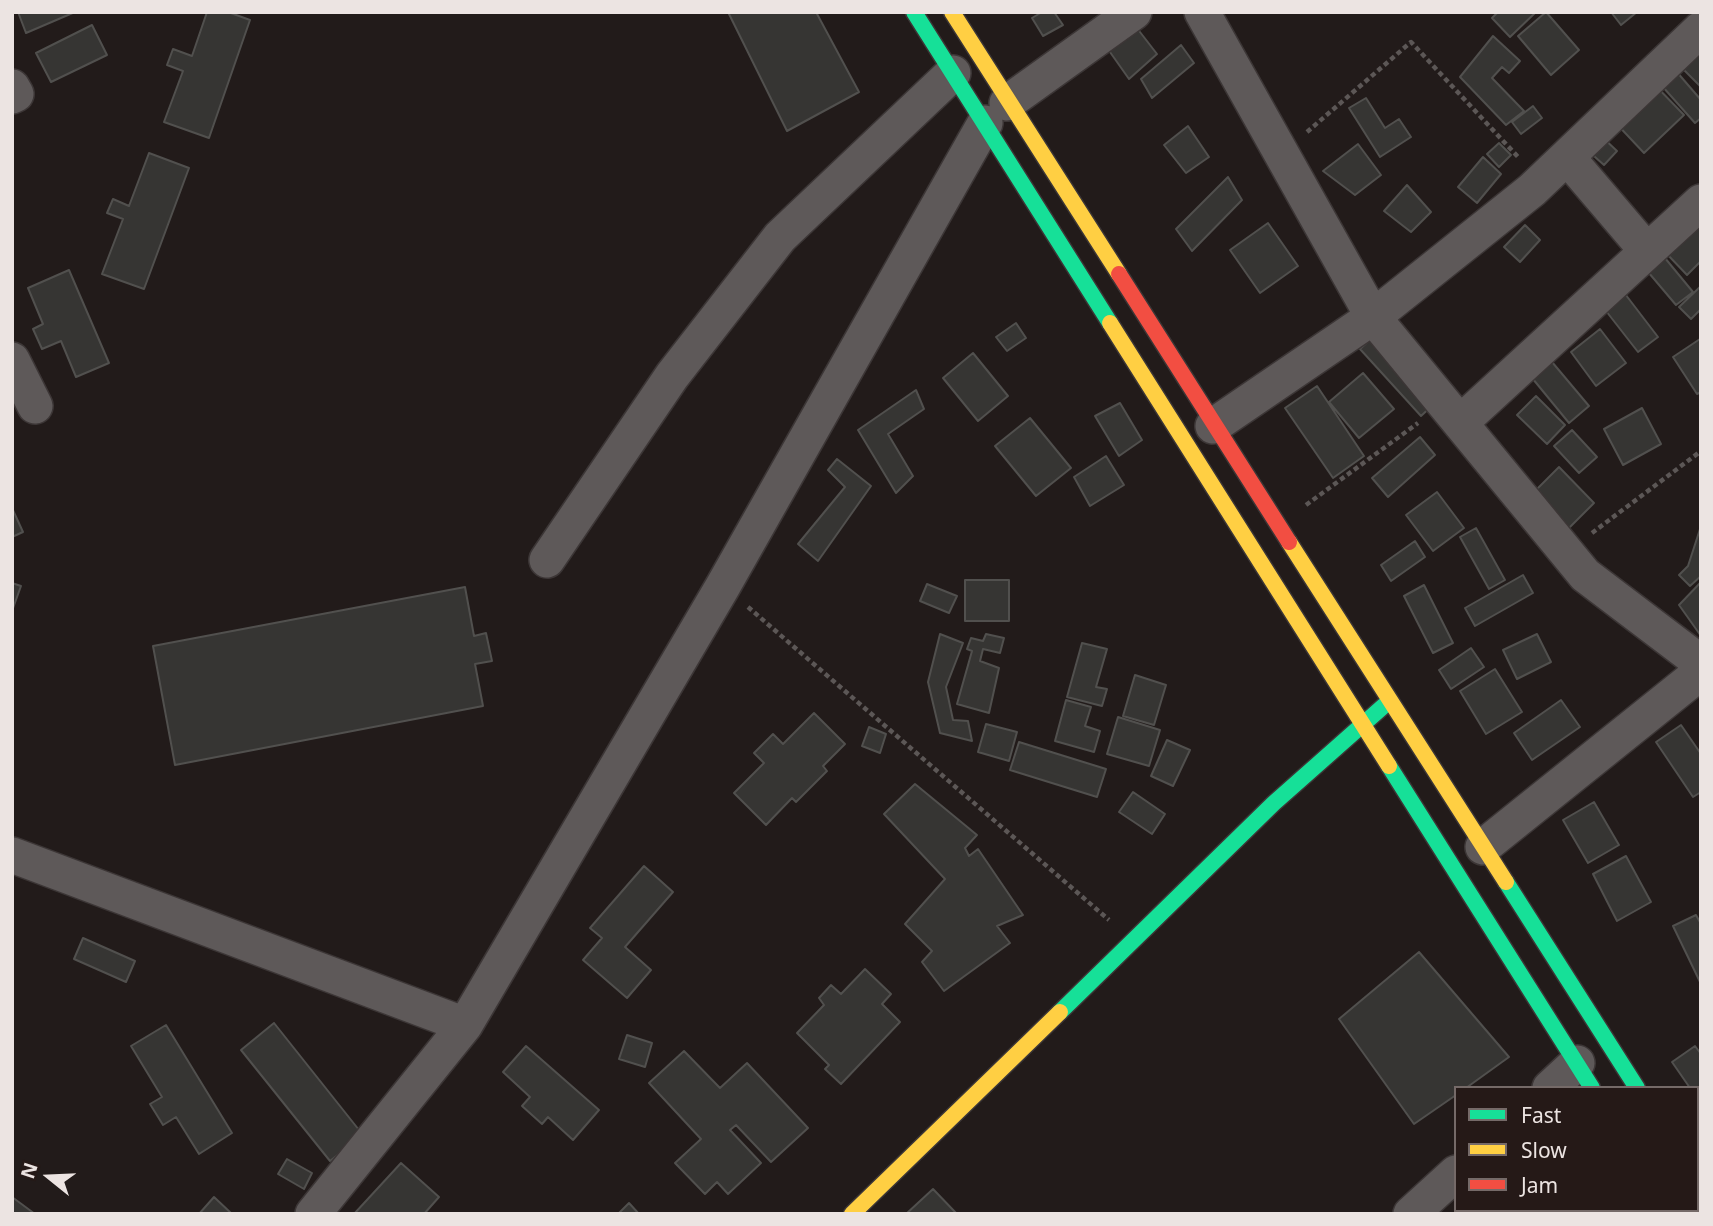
<!DOCTYPE html>
<style>
body{margin:0}
#map{position:relative;width:1713px;height:1226px;overflow:hidden;background:#221b1a;font-family:"Noto Sans",sans-serif}
canvas{display:block}
.frame{position:absolute;inset:0;border:14px solid #ece4e2;pointer-events:none}
.legend{position:absolute;left:1454px;top:1086px;width:245px;height:126px;box-sizing:border-box;background:#251917;border:2px solid #756a68;margin:0;padding:9px 12px;list-style:none;font-size:21px;color:#ece4e2}
.legend li{display:flex;align-items:center;gap:14px;height:35px}
.legend b{width:35px;border:2px solid #756a68}
.north{position:absolute;left:14px;top:1142px;width:70px;height:70px;-webkit-text-stroke:5px #251917;paint-order:stroke;rotate:288deg;font-size:19px;font-weight:700;line-height:28px;text-align:center;color:#ece4e2}
.north::after{content:'';display:block;margin:auto;width:24px;height:32px;background:#ece4e2;clip-path:polygon(50% 0,100% 100%,50% 72%,0 100%)}
</style>
<div id="map">
<canvas width="1713" height="1226"></canvas>
<div class="frame"></div>
<ul class="legend">
<li><b style="height:9px;background:#16e098"></b>Fast</li>
<li><b style="height:9px;background:#ffcf43"></b>Slow</li>
<li><b style="height:9px;background:#f24e42"></b>Jam</li>
</ul>
<div class="north">N</div>
</div>
<script>
const g = document.querySelector('canvas').getContext('2d');
g.lineJoin = 'round';
function fill(path, color) { g.fillStyle = color; g.fill(path, 'evenodd'); }
function stroke(path, color, width, dash) { g.strokeStyle = color; g.lineWidth = width; g.lineCap = dash ? 'butt' : 'round'; g.setLineDash(dash || []); g.stroke(path); }
const building = new Path2D(`
 M18,12H75L26,33Z
 M207,12H228L250,20L209,138L164,122L183,71L167,65L173,49L192,56Z
 M728,12H816L859,92L787,131Z
 M1042,12H1054L1063,25L1043,36L1032,18Z
 M1498,12H1536L1510,37L1492,18Z
 M1546,12L1579,50L1551,75L1518,36Z
 M1611,12H1637L1621,25Z
 M1133,23L1157,54L1129,79L1105,45Z
 M92,25L107,55L51,82L36,53Z
 M1493,36L1520,61L1509,73L1502,67L1492,78L1524,111L1506,125L1460,77Z
 M1181,45L1194,63L1152,98L1141,79Z
 M1701,45V87L1680,66Z
 M1676,71L1701,100V118L1695,123L1654,77Z
 M1651,81L1684,115L1644,153L1612,119Z
 M1366,98L1385,128L1399,119L1411,137L1380,157L1349,108Z
 M1533,106L1542,118L1521,134L1512,122Z
 M1188,126L1209,157L1186,173L1164,145Z
 M1599,134L1617,151L1604,165L1586,149Z
 M1499,143L1511,155L1499,167L1487,154Z
 M1358,144L1381,175L1355,195L1323,171Z
 M149,153L189,168L144,289L102,274L123,219L107,213L113,199L129,206Z
 M1483,157L1501,174L1477,203L1458,187Z
 M1228,177L1242,200L1192,251L1176,229Z
 M1407,185L1431,212L1411,232L1384,211Z
 M1701,221V261L1687,275L1665,252Z
 M1268,223L1298,266L1260,293L1230,250Z
 M1525,225L1540,240L1520,262L1504,247Z
 M1660,252L1693,292L1676,305L1643,266Z
 M69,270L109,363L76,377L61,341L42,349L33,329L43,324L28,288Z
 M1619,286L1658,337L1638,352L1599,302Z
 M1701,286V309L1691,319L1679,307Z
 M1016,323L1026,338L1007,351L996,337Z
 M1600,329L1626,363L1596,386L1571,352Z
 M1374,336L1436,402L1421,416L1360,349Z
 M1700,339L1701,392L1697,394L1673,357Z
 M973,353L1008,396L978,421L943,378Z
 M1547,356L1589,406L1569,423L1528,373Z
 M1363,373L1394,409L1359,438L1329,402Z
 M1317,386L1364,456L1333,478L1285,408Z
 M916,390L924,409L888,434L913,476L896,493L858,430Z
 M1536,396L1565,425L1547,444L1517,415Z
 M1120,403L1142,440L1119,456L1095,416Z
 M1642,408L1661,444L1623,465L1604,429Z
 M1030,418L1071,468L1036,496L995,446Z
 M1572,430L1597,457L1579,473L1554,446Z
 M1420,437L1435,455L1388,497L1372,478Z
 M1106,456L1124,485L1090,506L1074,477Z
 M837,459L871,486L818,561L798,544L845,487L828,470Z
 M1559,467L1594,503L1569,528L1533,493Z
 M1437,492L1464,528L1433,551L1406,515Z
 M12,508L23,532L12,537Z
 M1701,526V576L1690,586L1679,575L1688,566Z
 M1476,528L1505,580L1489,589L1460,537Z
 M1415,541L1425,557L1391,581L1381,565Z
 M1523,575L1533,593L1475,626L1465,608Z
 M965,580H1009V621H965Z
 M1701,582V636L1679,605Z
 M12,583L21,586L12,611Z
 M927,584L957,596L949,613L920,601Z
 M1424,585L1453,643L1433,653L1404,596Z
 M465,587L474,636L486,633L492,661L475,664L483,706L175,765L153,646Z
 M940,634L963,643L946,687L953,720L968,721L972,741L940,733L928,682Z
 M986,634L1004,638L1000,653L983,649L980,661L999,668L989,713L957,704L972,651L967,649L971,638L983,641Z
 M1537,634L1551,662L1517,679L1503,650Z
 M1082,643L1107,649L1096,687L1107,689L1102,706L1067,697Z
 M1471,648L1484,667L1451,689L1439,670Z
 M1495,669L1522,712L1486,734L1460,691Z
 M1135,675L1166,685L1154,725L1123,716Z
 M1066,700L1091,707L1085,726L1100,731L1094,752L1055,741Z
 M1561,700L1580,727L1532,760L1514,733Z
 M814,713L845,744L823,766L827,771L796,802L792,798L766,825L734,793L764,763L754,753L773,734L783,744Z
 M1118,717L1160,730L1149,766L1107,754Z
 M986,724L1017,732L1009,761L978,752Z
 M1681,725L1701,754V792L1693,797L1656,742Z
 M869,727L886,734L880,753L862,746Z
 M1167,740L1190,750L1173,786L1151,776Z
 M1019,742L1106,769L1097,797L1010,770Z
 M915,784L977,835L965,848L969,856L978,849L1023,915L997,926L1010,943L944,991L922,962L932,951L905,924L945,879L884,814Z
 M1133,792L1165,814L1152,834L1119,812Z
 M1594,802L1619,845L1588,863L1563,820Z
 M1626,856L1651,902L1617,921L1593,874Z
 M644,866L673,892L625,947L651,970L627,998L583,960L602,938L590,928Z
 M1696,915L1701,924V984L1673,926Z
 M83,938L135,961L126,982L74,959Z
 M1419,952L1509,1057L1466,1088H1456V1095L1414,1124L1339,1019Z
 M865,969L891,994L882,1004L900,1022L841,1084L825,1069L829,1065L797,1033L824,1005L819,998L831,985L841,994Z
 M274,1023L363,1135L330,1161L241,1050Z
 M166,1025L232,1133L199,1154L176,1117L163,1125L150,1104L162,1097L131,1046Z
 M627,1035L652,1043L645,1067L619,1059Z
 M526,1046L599,1110L573,1140L548,1117L542,1124L522,1106L530,1097L503,1072Z
 M1695,1046L1701,1054V1104L1697,1088H1690L1672,1062Z
 M684,1051L720,1088L747,1063L808,1128L771,1162L736,1125L730,1130L761,1163L728,1194L717,1182L705,1194L675,1163L701,1139L649,1083Z
 M287,1159L312,1173L304,1189L278,1174Z
 M401,1163L439,1197L424,1214H354Z
 M933,1189L957,1214H906Z
 M12,1197L35,1214H12Z
 M214,1197L232,1214H199Z
 M629,1203L639,1214H618Z
 M1556,1210H1625L1627,1214H1558Z`);
const path = new Path2D(`
 M1307,132L1411,42L1519,158
 M1306,505L1418,423
 M1592,533L1701,451
 M748,607L1109,920`);
const street = new Path2D(`
 M1202,12L1373,317L1585,575L1701,663
 M12,87L16,94L12,96
 M1007,103L1134,12
 M1567,157L1647,251
 M12,360L35,406
 M1460,423L1701,202
 M1213,426L1373,317L1532,190L1701,29
 M547,560L672,376L780,237L953,73
 M1483,847L1701,672
 M12,855L465,1025L723,586L985,123
 M1550,1088L1577,1063
 M313,1214L465,1025
 M1411,1214L1456,1173`);
const fast = new Path2D(`
 M914,12L1110,323
 M1389,766L1592,1088
 M1506,882L1637,1088
 M1060,1012L1274,803L1387,703
 M1697,1182L1701,1186`);
const slow = new Path2D(`
 M952,12L1119,274
 M1110,323L1389,766
 M1289,542L1506,882
 M852,1214L1060,1012`);
const jam = new Path2D(`
 M1119,274L1289,542
 M1675,1210L1677,1214`);
fill(building, '#363533');
stroke(building, '#51504e', 2);
stroke(street, '#3c3636', 38);
stroke(fast, '#3c3636', 19);
stroke(slow, '#3c3636', 19);
stroke(jam, '#3c3636', 19);
stroke(path, '#5c5756', 4.5, [5, 3.5]);
stroke(street, '#5e5959', 35);
stroke(fast, '#16e098', 16);
stroke(slow, '#ffcf43', 16);
stroke(jam, '#f24e42', 16);
</script>
